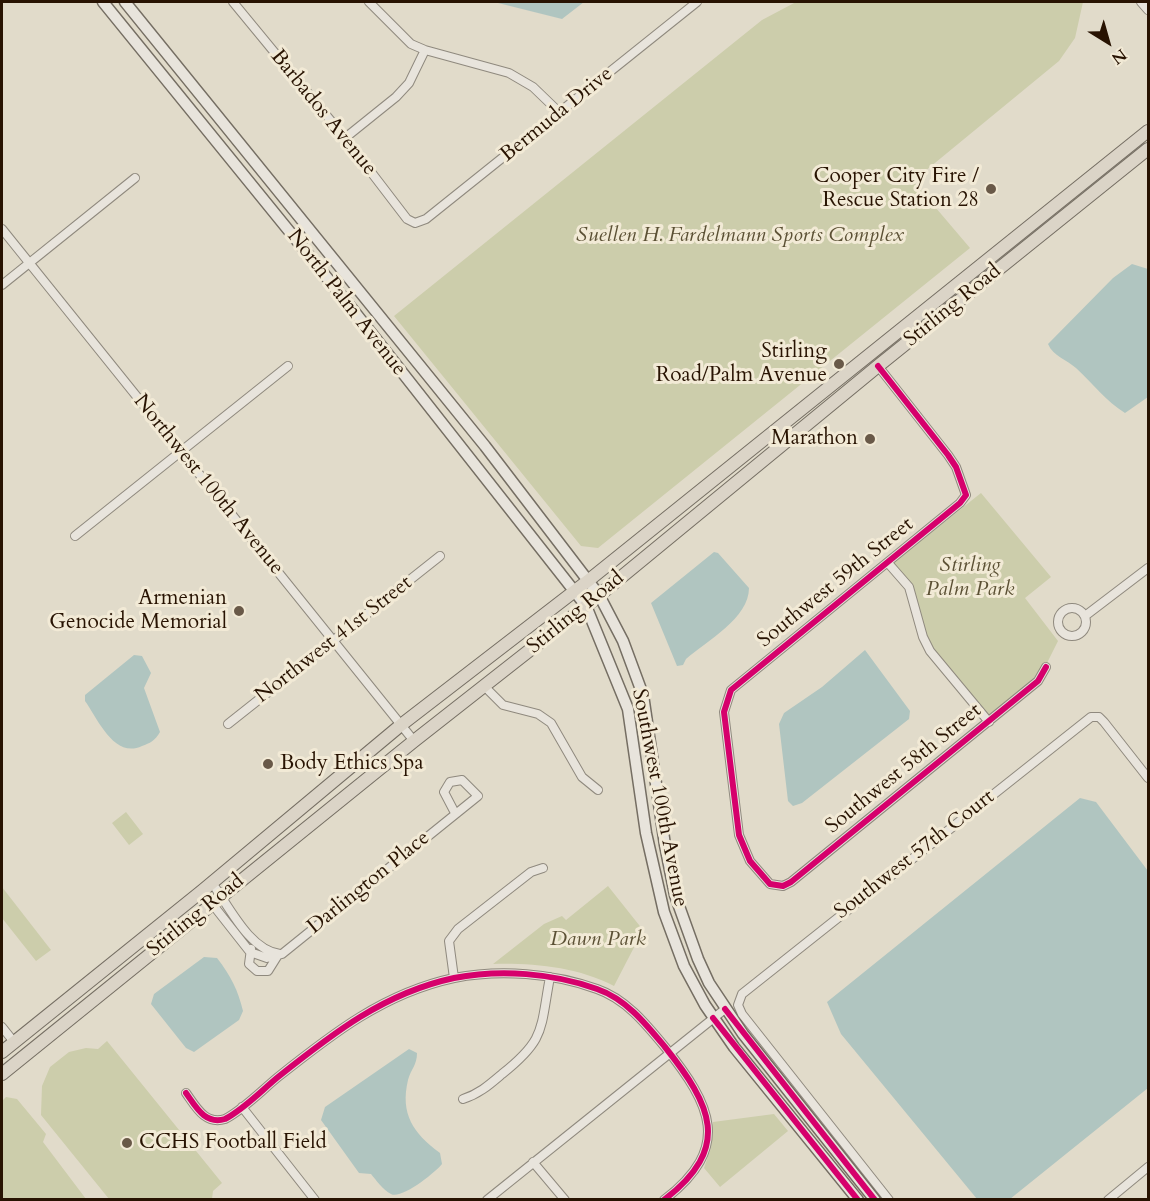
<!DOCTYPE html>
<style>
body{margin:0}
#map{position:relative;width:1150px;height:1201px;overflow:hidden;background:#e1dbca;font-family:Cardo,serif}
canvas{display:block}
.frame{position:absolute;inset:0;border:3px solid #281302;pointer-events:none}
.north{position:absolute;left:1078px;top:12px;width:60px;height:60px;-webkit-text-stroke:4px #f2ead6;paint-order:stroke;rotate:143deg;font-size:16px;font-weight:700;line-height:24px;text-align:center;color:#281302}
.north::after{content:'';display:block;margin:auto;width:21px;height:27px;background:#281302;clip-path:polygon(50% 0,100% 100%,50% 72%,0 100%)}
</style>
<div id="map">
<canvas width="1150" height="1201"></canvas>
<div class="frame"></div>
<div class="north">N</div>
</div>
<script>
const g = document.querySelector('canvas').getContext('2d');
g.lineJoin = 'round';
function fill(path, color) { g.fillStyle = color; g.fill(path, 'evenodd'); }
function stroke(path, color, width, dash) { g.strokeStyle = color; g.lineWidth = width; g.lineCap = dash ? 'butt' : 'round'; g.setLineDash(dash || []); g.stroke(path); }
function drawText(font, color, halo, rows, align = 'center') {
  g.font = font + ' Cardo,serif'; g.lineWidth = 6; g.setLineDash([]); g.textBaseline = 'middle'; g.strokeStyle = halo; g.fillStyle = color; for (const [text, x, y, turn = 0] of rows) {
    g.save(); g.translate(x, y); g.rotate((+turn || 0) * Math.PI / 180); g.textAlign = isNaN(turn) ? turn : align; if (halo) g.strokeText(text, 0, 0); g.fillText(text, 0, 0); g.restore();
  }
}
const green = new Path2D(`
 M796,2H1083L1075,38L1059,61L913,181L970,248L598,548L581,546L394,316L762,20Z
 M981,493L1051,577L1025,598L1058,641L1038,681L989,722L927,645L914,599L889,566Z
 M126,812L143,834L129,845L112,823Z
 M608,886L643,930L614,986C577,967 534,963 493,964L544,924L562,916L566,920Z
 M2,887L51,950L36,961L2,918Z
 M107,1041L222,1183L213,1191L212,1199H109L41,1115L42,1086L50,1067L69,1052L86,1048L98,1049Z
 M6,1097L17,1099L46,1134L43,1142L86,1199L2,1198V1101Z
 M774,1114L788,1131L720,1187L704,1168L711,1148L713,1122Z`);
const water = new Path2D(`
 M494,2H584L562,19Z
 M1132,264L1148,269V397L1125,413C1106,401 1093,384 1076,368C1067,360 1053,356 1048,344L1113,278Z
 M714,552L718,553L749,588C749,618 707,641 686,659L683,665L677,666L651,603Z
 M865,650L910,711L909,719L802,803L793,806L788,801L779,724L784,713L822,687Z
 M134,655L142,656L151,673L144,688L160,732C155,741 150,743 142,746C114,759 98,719 85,701V695Z
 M1080,798L1096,802L1148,871V1088L1010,1199H977L841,1034L827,1002Z
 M204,957L217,958C231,976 238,990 243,1011L239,1020L194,1052L186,1048L151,1004L154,994Z
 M409,1049L417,1053C417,1065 411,1069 408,1080C400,1114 413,1133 440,1153L442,1164C436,1172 401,1200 391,1194C383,1190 376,1180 371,1174L359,1173L321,1120L325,1107Z`);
const minor = new Path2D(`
 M233,2L345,138L407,219L415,223L426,219L697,2
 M369,2L411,44L425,50L509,73L533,87L560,113
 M1141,2L1148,10
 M345,138L396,97L409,83L425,50
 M2,229L414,741
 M2,285L135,178
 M878,366L948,455L956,467L966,495L960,503L731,690L724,712L739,835L750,861L770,884L783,886L791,882L1038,681L1046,667
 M75,536L288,366
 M888,563L909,587L923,637L930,651L989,722
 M1058 622a14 14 0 1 1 28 0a14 14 0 1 1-28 0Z
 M1085,616L1148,568
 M484,686L503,705L538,714L551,723L582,777L598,790
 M228,724L440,556
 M212,883C229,906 249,950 280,954
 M202,891L250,952L267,958L282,954L478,796L462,780L450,782L444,792L455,813
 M251,949L249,964L257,971H268L278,955
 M454,978L449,941L458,929L531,872L543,868
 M2,1027L14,1042
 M186,1093C196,1107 205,1125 225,1119C244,1109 261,1091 278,1077C332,1034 384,993 454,978C500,969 553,973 597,989C626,999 646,1024 665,1047C711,1105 733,1147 664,1200
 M463,1099C479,1094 489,1085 502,1074C546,1039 540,1030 550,977
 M242,1107L315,1200
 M533,1162L565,1200
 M487,1200L725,1009
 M889,1200L742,1014L738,1005L742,994L1091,717H1099L1104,722L1148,778
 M1108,1200L1148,1167`);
const secondary = new Path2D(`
 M103,2L350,306L586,606L628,709L646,833L664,912L684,966L705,1005L734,1047L858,1200
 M125,2L485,446L599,595L623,641L643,695L665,845L675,895L698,959L709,983L743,1034L875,1200`);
const primary = new Path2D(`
 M2,1052L202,891L401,725L589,580L1148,131
 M2,1074L414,741L586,606L878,366L1148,149`);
const cycleway = new Path2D(`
 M878,366L948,455L956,467L966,495L960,503L731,690L724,712L739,835L750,861L770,884L783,886L791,882L1038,681L1046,667
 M725,1009L875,1200
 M713,1018L858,1200
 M186,1093C196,1107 205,1125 225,1119C244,1109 261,1091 278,1077C332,1034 384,993 454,978C500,969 553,973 597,989C626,999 646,1024 665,1047C711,1105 733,1147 664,1200`);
const markers = [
 [991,189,6,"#695948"],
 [839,364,6,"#695948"],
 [870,439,6,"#695948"],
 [239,611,6,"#695948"],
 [268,764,6,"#695948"],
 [127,1143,6,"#695948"]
];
const streetNames = [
 ["Barbados Avenue",323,113,51],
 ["Bermuda Drive",557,115,-39],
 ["North Palm Avenue",346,303,52],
 ["Stirling Road",953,306,-39],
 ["Northwest 100th Avenue",208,485,51],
 ["Southwest 59th Street",836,583,-39],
 ["Stirling Road",576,613,-39],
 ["Northwest 41st Street",334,640,-38],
 ["Southwest 58th Street",904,769,-39],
 ["Southwest 100th Avenue",659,798,79],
 ["Southwest 57th Court",915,855,-38],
 ["Darlington Place",369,883,-39],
 ["Stirling Road",196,916,-39]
];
const poiNames = [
 ["Cooper City Fire /",979,177],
 ["Rescue Station 28",979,201],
 ["Stirling",827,352],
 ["Road/Palm Avenue",827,376],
 ["Marathon",858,439],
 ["Armenian",227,599],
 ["Genocide Memorial",227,623],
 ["Body Ethics Spa",280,764,"left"],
 ["CCHS Football Field",139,1143,"left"]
];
const parkNames = [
 ["Suellen H. Fardelmann Sports Complex",740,236],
 ["Stirling",970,566],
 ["Palm Park",970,590],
 ["Dawn Park",598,940]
];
fill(green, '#cccdab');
fill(water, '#b0c5c0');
stroke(minor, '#8f897e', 10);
stroke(secondary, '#756e63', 13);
stroke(primary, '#756e63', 14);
stroke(minor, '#e8e4dc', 8);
stroke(secondary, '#e8e4dc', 10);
stroke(primary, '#dbd4c7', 12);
stroke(cycleway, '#d6006c', 6);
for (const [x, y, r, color] of markers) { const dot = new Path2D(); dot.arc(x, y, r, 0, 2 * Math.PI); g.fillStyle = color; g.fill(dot); stroke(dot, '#f2ead6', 2); }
drawText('21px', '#281302', '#f2ead6', streetNames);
drawText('21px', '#281302', '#f2ead6', poiNames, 'right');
drawText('italic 21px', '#5b5034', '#f2ead6', parkNames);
</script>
